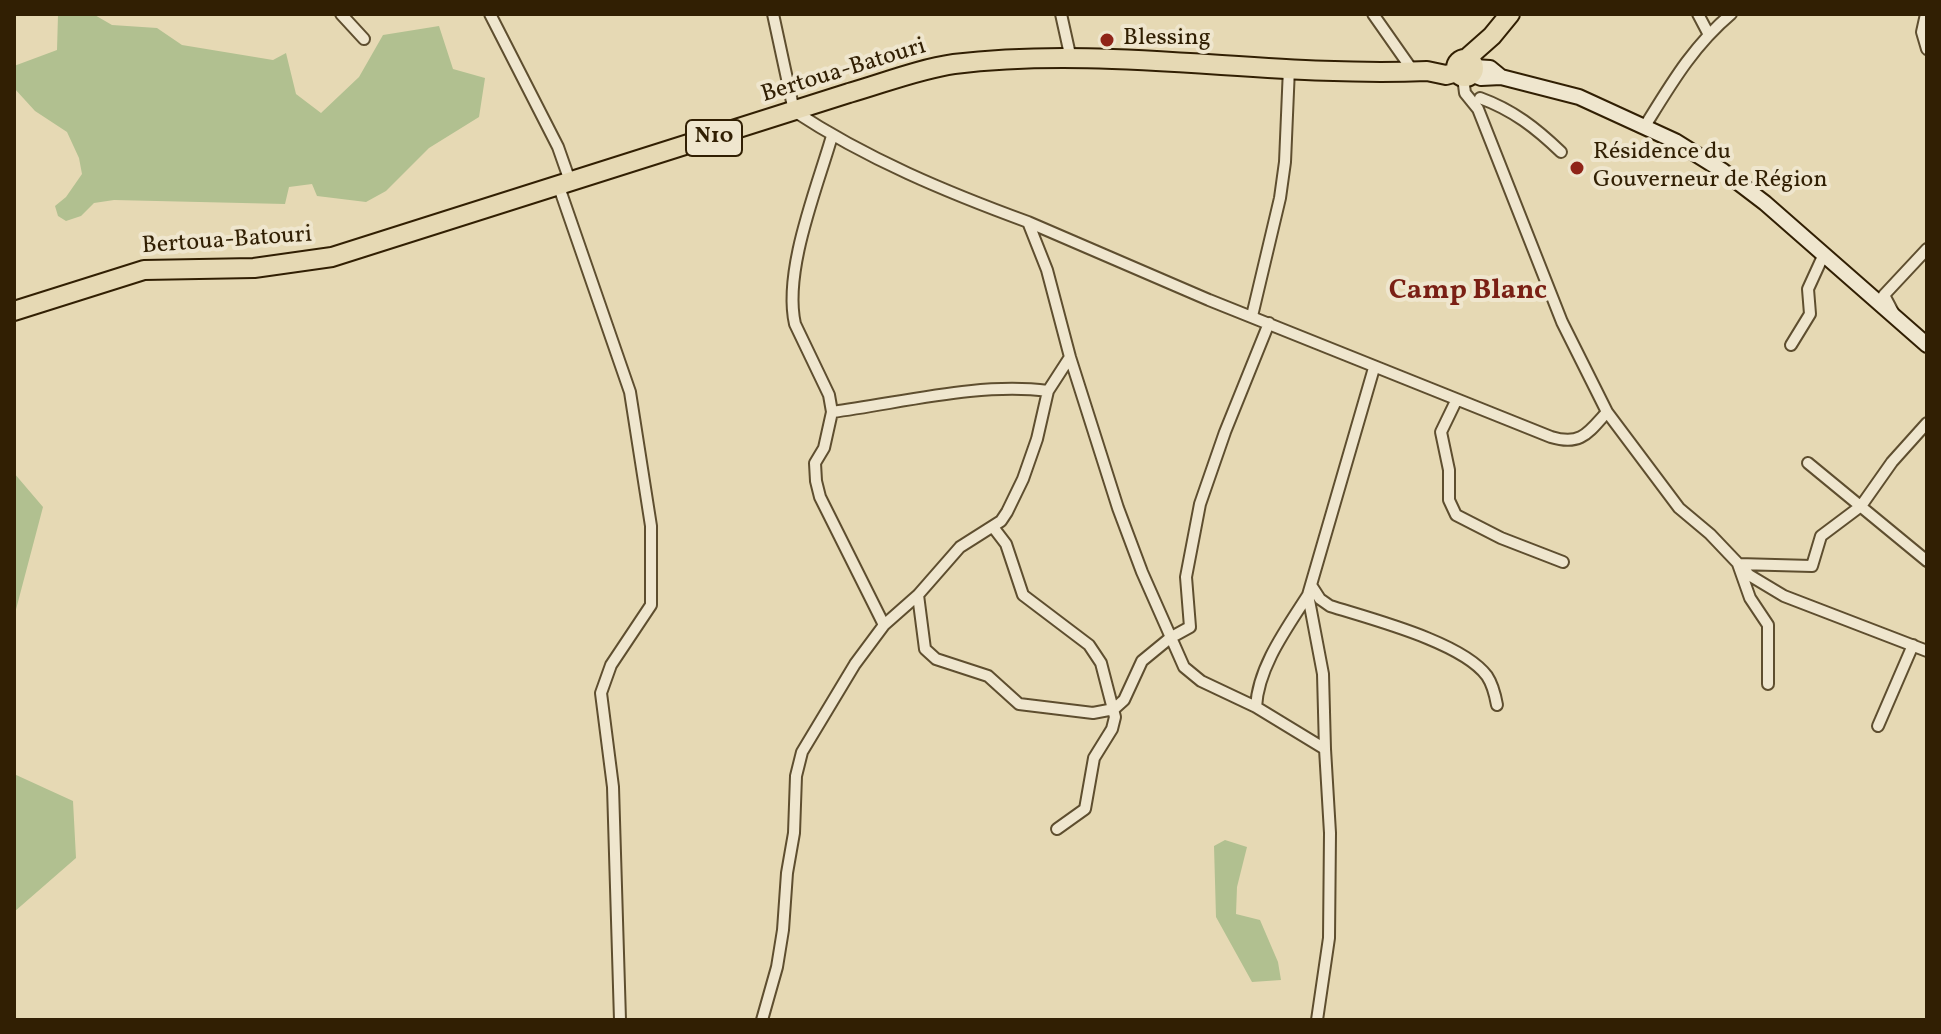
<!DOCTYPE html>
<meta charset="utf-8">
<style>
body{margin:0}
#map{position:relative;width:1941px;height:1034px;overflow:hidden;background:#e6d9b4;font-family:Vollkorn,serif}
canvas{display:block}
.frame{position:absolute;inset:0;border:16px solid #311f03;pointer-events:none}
</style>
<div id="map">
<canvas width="1941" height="1034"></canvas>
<div class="frame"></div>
</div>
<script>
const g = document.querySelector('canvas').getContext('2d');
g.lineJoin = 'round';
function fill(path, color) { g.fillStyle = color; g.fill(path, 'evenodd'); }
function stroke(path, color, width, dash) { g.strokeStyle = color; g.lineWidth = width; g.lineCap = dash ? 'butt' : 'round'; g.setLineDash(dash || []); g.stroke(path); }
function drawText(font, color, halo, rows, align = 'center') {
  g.font = font + ' Vollkorn,serif'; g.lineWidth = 8; g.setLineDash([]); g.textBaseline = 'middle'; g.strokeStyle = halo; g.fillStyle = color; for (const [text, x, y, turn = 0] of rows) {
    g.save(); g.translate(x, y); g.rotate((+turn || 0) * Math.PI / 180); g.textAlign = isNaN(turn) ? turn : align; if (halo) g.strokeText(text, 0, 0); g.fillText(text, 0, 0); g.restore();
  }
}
const green = new Path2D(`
 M93,14L112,25L157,28L182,45L273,60L286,53L296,94L321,113L359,77L383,35L439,26L453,69L485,78L479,117L429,148L386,191L366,202L317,196L312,184L289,187L285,204L114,200L94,203L81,216L66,221L58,216L55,206L66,197L82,174L79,158L67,132L35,111L14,88V66L57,50L58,15Z
 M14,473L43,507L14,617Z
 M14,774L73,801L76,858L14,912Z
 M1225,840L1247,847L1237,887L1236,914L1260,920L1278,962L1281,980L1252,982L1216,917L1214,846Z`);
const street = new Path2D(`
 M341,14L364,39
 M490,14L558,147L571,184
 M773,14L794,111C867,159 946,192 1028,222L1047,270L1070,357L1118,508L1142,572L1184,667L1201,681L1256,707L1325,749L1330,833L1329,938L1317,1020
 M1061,14L1071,59
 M1373,14L1413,71
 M1698,14L1708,33
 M1926,14L1922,32L1927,49
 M1463,77L1465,93L1478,109L1562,322L1607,412L1679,508L1710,534L1749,575L1784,596L1927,651
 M1480,98C1513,110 1536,128 1561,152
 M1645,126C1671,84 1693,46 1731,14
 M832,136C817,188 783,271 795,324L829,395L832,412L824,448L815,463L816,481L820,497L884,625
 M559,187L630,392L651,526V605L611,665L601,693L613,787L620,1020
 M1028,222L1209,300L1551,437C1581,446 1588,433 1607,412
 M1893,312L1884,295L1927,249
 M1252,316L1280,198L1285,162L1289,68
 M1791,345L1810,314L1808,289L1824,254
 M1456,401L1441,432L1449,470V500L1456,515L1501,538L1563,562
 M832,412C901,403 979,382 1048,391
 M1808,463L1927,561
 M993,527L1006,544L1023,595L1089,645L1101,663L1115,717L1112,729L1094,758L1085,809L1057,829
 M1311,585L1320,599L1330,606C1371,619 1462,642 1487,676C1493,685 1495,694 1497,705
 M918,595L925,649L936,659L988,676L1019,704L1093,713L1114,709L1124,700L1142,661L1170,638L1190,627L1186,577L1200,504L1225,432L1269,323
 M1768,684V625L1750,598L1738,564L1812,566L1821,536L1861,506L1892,462L1927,423
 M1256,707C1258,667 1287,628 1308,595
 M1878,726L1913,645
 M1325,749L1323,674L1308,595L1374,368
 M762,1020L777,967L783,930L787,873L794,833L796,776L802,752L855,664L884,625L918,595L960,547L1001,521L1007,512L1023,479L1037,439L1048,391L1070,357`);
const secondary = new Path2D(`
 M1474,67L1490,68L1501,77
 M1471,74L1481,78L1501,77L1579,97L1675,141L1723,171L1765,203L1927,345`);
const highway = new Path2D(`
 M1466,59L1492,36L1510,14
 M1456 68a9 9 0 1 1 18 0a9 9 0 1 1-18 0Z
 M14,311L144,270L254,268L332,257L849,93C884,83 919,69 954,64C1111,45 1270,78 1427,71L1446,75L1457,72`);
const markers = [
 [1107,40,8,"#8f2418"],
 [1577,168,8,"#8f2418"]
];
const shields = [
 [714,138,56]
];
const shieldNames = [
 ["N10",714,138]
];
const poiNames = [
 ["Blessing",1123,40],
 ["Résidence du",1593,154],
 ["Gouverneur de Région",1593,182]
];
const streetNames = [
 ["Bertoua-Batouri",844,72,-17],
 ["Bertoua-Batouri",227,242,-4]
];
const quarterNames = [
 ["Camp Blanc",1468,293]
];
fill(green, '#b1c090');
stroke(street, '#5e4e2f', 14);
stroke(secondary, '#311f03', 18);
stroke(highway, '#311f03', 22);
stroke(street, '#efe6ce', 10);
stroke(secondary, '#efe6ce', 14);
stroke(highway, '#e6d9b4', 18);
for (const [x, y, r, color] of markers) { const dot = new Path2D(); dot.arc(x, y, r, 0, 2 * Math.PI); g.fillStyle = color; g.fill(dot); stroke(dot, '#efe6ce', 3); }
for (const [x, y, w] of shields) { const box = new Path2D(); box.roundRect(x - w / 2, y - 18, w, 36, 6); g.fillStyle = '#efe6ce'; g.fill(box); stroke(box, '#311f03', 2); }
drawText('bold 22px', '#311f03', null, shieldNames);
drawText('24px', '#311f03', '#efe6ce', poiNames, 'left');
drawText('24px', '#311f03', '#efe6ce', streetNames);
drawText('bold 28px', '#7a1f14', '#efe6ce', quarterNames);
</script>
